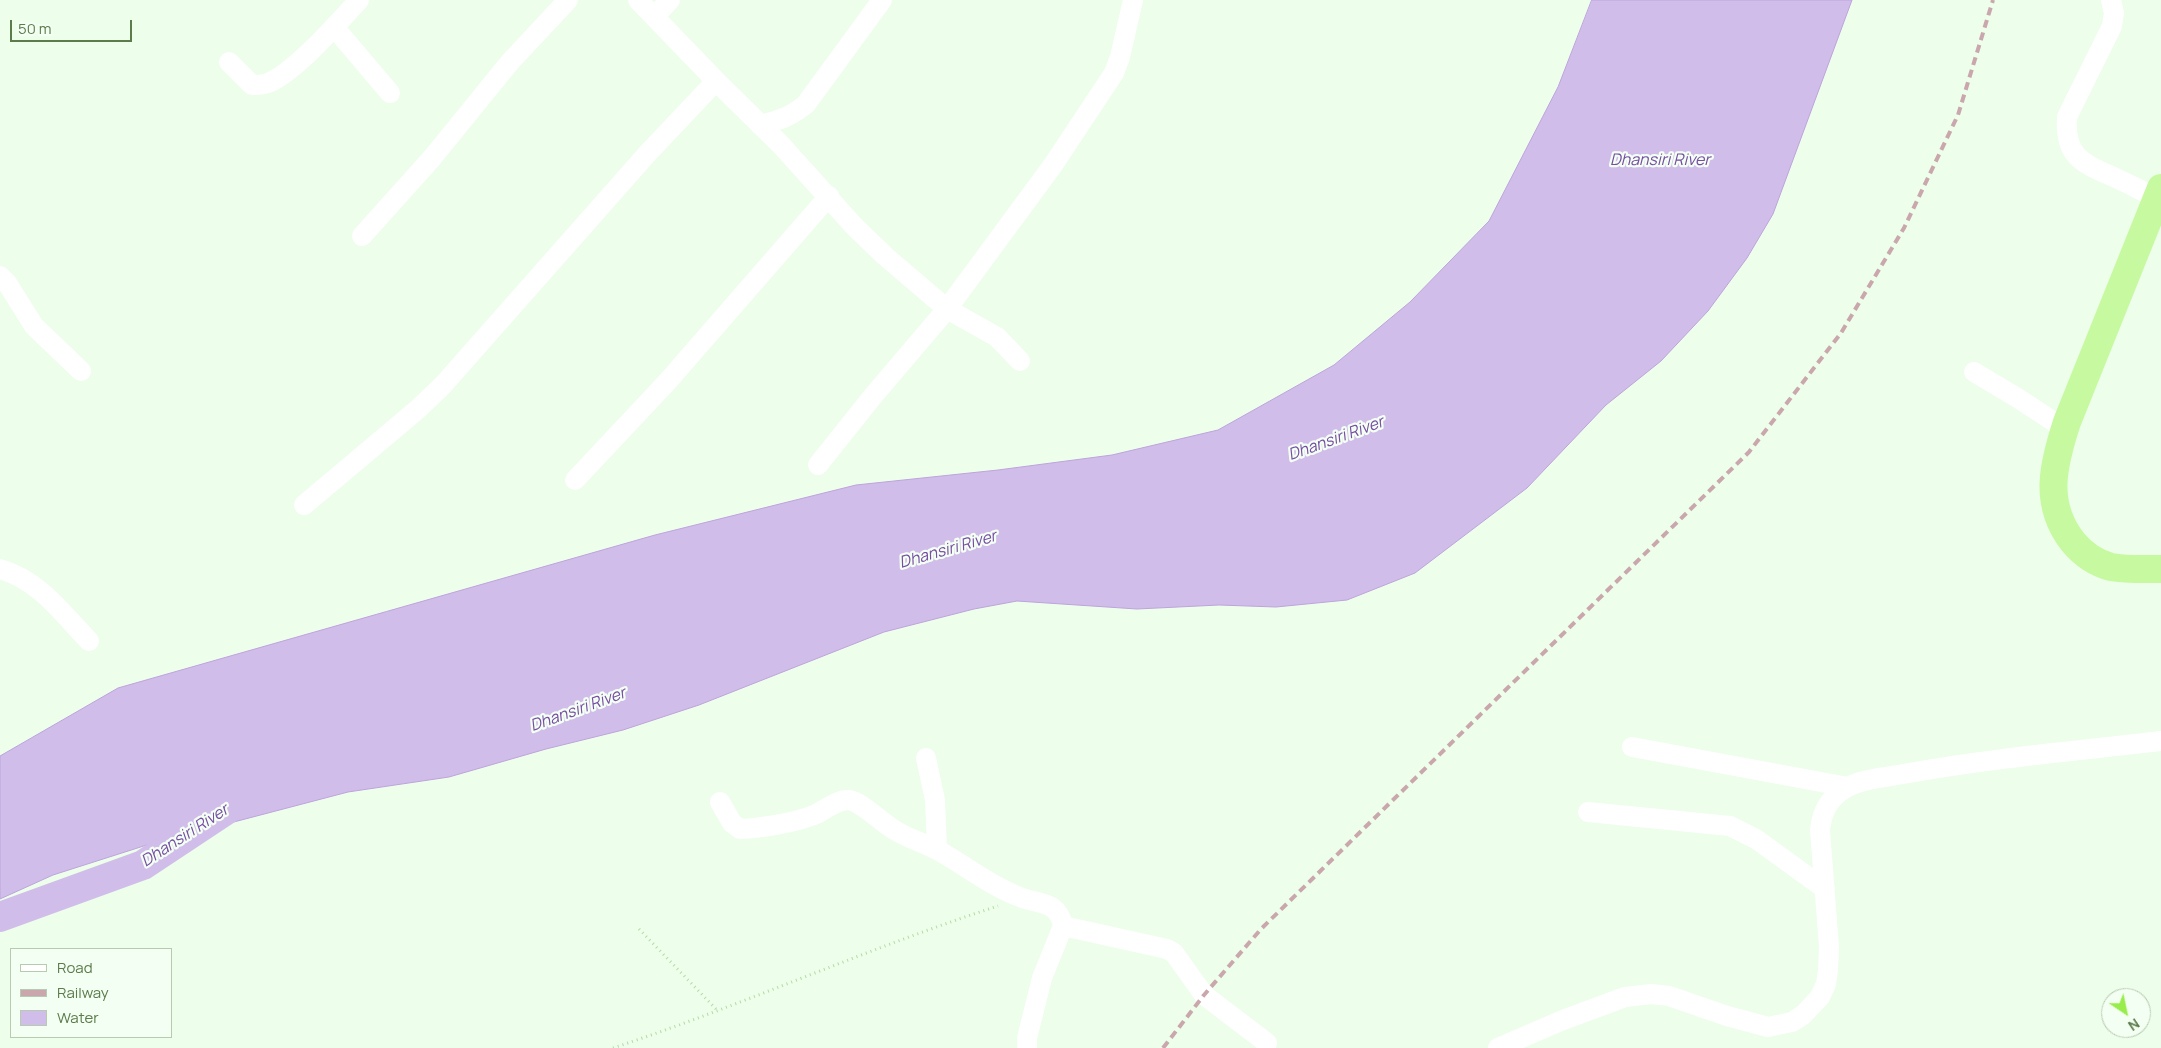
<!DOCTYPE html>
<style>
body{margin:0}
#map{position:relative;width:2161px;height:1048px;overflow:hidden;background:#edfeeb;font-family:Manrope,sans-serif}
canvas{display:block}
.legend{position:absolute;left:10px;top:948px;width:162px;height:90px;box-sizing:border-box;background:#f4fff3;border:1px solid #b7cbb0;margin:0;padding:6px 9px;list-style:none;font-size:15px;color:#5c7c4b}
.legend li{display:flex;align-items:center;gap:10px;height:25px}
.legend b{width:25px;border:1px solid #b7cbb0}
.north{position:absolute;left:2101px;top:988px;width:50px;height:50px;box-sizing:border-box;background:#f4fff3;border:1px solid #b7cbb0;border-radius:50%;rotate:146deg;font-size:14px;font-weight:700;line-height:20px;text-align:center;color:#5c7c4b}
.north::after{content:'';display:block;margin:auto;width:18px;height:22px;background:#98ec4c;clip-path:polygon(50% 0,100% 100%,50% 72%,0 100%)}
.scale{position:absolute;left:10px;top:20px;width:122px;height:22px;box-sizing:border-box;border:2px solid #5c7c4b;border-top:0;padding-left:6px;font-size:15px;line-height:18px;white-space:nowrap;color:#5c7c4b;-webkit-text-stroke:4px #f4fff3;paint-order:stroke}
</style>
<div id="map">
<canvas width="2161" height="1048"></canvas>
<ul class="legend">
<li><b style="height:6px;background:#fff"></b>Road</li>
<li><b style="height:6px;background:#caa7ac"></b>Railway</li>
<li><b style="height:14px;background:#d1bde9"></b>Water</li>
</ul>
<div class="north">N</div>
<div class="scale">50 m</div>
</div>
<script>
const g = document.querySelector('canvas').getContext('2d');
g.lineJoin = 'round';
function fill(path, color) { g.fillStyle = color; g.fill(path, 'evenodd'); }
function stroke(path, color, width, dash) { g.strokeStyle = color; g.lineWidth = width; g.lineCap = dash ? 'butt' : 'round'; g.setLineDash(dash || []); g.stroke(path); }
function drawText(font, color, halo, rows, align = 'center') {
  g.font = font + ' Manrope,sans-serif'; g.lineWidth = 4.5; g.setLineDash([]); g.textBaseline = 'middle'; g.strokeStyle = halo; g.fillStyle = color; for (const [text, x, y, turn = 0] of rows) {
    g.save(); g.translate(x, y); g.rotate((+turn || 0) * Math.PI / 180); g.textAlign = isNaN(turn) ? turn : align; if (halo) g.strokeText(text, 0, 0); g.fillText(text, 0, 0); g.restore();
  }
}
const water = new Path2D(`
 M1592,0H1852L1773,214L1747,258L1708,311L1661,361L1606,405L1527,488L1415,573L1347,600L1276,607L1219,605L1137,609L1017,601L974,609L884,632L699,705L623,730L546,749L449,777L348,792L150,844L53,875L0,899V756L118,688L655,535L856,485L998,470L1112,455L1218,430L1334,365L1410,302L1489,221L1558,87Z`);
const river = new Path2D(`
 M0,917L143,865L226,810`);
const path = new Path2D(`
 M639,929L717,1010
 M613,1048C743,1005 868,948 998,906`);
const minor = new Path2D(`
 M638,0L719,84L781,145L854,226L885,256L947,309L997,337L1020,361
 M2111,0L2114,13L2112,26L2067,117C2064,159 2085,164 2118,179C2131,185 2144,192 2157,198
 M654,17L670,0
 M334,27L390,93
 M229,62L252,85C258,85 262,85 268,83C294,73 339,22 359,0
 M760,125C778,121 792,116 806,104L882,0
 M362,236L432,158L510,62L568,0
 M0,276L7,283L34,326L81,371
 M1974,372L2016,397L2065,429
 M818,465L873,396L947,309L1053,165L1114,73L1120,57L1133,0
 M575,480L668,381L829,196
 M304,505L418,409L443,385L647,154L716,81
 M0,569C39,580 62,613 89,641
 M1632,747L1848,787
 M926,758L935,800L937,850
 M720,802L732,823L740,829C761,828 794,823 814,815C824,811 837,799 849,800C862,802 881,822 893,829C908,839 925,843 941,852C967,867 991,886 1020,897C1039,905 1058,900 1063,926L1042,978L1027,1038V1048
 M1588,812L1730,826L1756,839L1825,889
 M1063,926L1167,949L1174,953L1204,995L1267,1043
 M1498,1048L1563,1020L1625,997L1651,994L1669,996L1727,1016L1768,1027L1792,1022L1803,1015L1820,997L1826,984L1828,970L1829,947L1820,830C1822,811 1829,798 1846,788C1864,778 1889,777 1909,773C1992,758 2077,751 2161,741`);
const highway = new Path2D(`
 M2161,188L2067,422C2053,465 2043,504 2073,542C2083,554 2096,563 2111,567C2128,570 2144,569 2161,569`);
const rail = new Path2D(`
 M1163,1048L1204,995L1261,929L1749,452L1841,333L1904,228L1958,115L1993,0`);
const waterNames = [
 ["Dhansiri River",1660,161],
 ["Dhansiri River",1336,439,-20],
 ["Dhansiri River",948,550,-16],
 ["Dhansiri River",578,710,-20],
 ["Dhansiri River",185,836,-33]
];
fill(water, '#d1bde9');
stroke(water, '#bda3dc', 1);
stroke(river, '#d1bde9', 30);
stroke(path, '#b4dba3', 3, [1, 4]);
stroke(minor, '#fff', 20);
stroke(highway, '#c7faa0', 28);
stroke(rail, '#caa7ac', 4, [8, 5]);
drawText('italic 16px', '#764ca6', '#f4fff3', waterNames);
</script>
